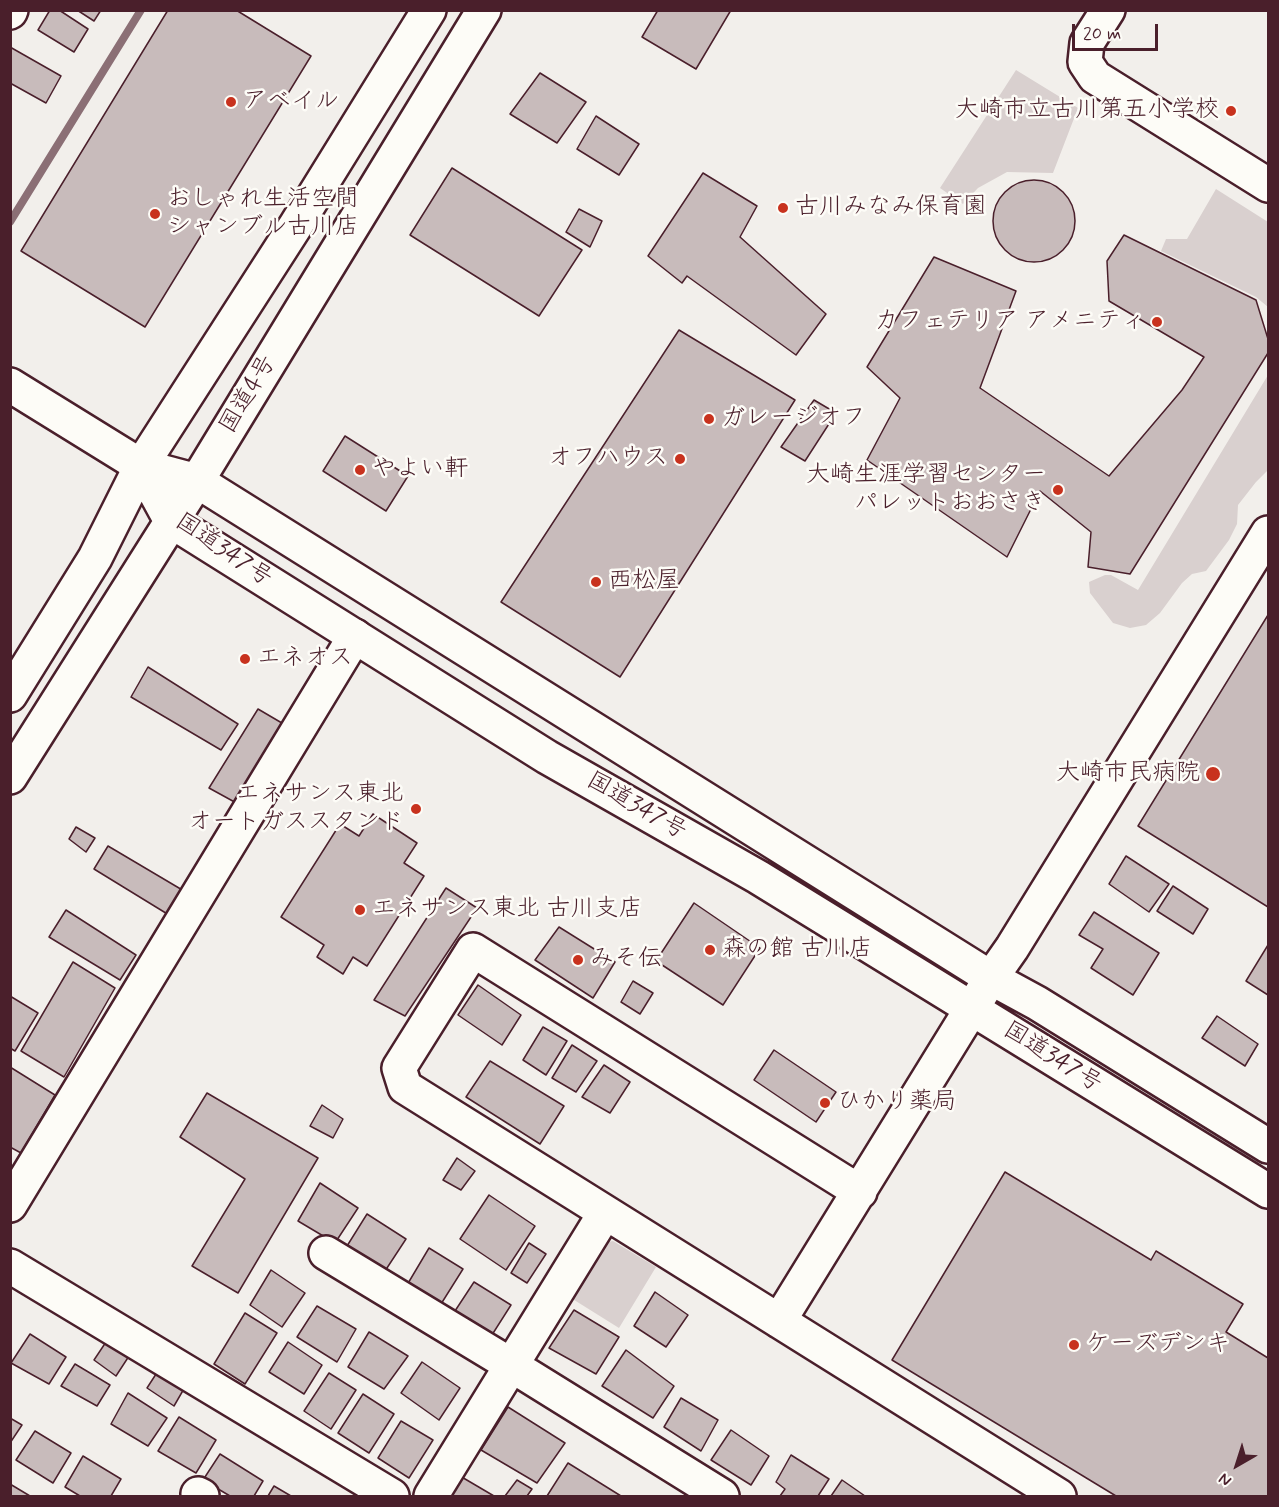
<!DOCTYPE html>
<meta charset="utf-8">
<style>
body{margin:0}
#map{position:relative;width:1279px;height:1507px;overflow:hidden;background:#f2efeb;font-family:Mynerve,sans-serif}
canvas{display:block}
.frame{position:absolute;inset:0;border:12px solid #4a1f2b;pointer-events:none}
.north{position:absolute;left:1207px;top:1435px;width:60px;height:60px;-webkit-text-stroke:4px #fdfcf7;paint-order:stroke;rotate:219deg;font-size:16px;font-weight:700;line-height:24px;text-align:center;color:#4a1f2b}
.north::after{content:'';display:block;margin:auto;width:21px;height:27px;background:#4a1f2b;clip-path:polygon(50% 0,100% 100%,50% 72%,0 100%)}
.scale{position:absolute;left:1072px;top:24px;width:86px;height:27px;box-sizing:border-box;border:3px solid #4a1f2b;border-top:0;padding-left:8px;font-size:18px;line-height:21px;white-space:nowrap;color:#4a1f2b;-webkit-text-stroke:4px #fdfcf7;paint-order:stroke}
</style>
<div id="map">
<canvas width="1279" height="1507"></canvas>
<div class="frame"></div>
<div class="north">N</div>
<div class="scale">20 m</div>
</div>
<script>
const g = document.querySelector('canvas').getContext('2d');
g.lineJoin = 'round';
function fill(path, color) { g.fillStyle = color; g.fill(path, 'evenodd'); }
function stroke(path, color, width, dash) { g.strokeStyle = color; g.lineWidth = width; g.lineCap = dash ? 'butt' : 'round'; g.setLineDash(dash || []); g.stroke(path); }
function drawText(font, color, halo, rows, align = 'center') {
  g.font = font + ' Mynerve,"Klee One",sans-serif'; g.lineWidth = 5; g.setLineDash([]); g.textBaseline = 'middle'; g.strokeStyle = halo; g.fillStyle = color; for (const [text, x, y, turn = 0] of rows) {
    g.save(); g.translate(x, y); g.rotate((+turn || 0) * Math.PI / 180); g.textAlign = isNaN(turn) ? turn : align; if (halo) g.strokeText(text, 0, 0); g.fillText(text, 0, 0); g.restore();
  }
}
const green = new Path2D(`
 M1016,70L1078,108L1053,173L1007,172L978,188L963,204L940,188Z
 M1216,189L1268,222V307L1256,297L1161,251L1166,239H1187Z
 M1268,375V470L1256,482L1238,505L1237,524L1229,540L1206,571L1192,574L1182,583L1160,613L1146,625L1130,628L1113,623L1090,593L1089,582L1105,575H1111L1138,590Z
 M613,1241L656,1267L619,1328L563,1293L592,1245Z`);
const stream = new Path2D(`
 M10,222L141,10`);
const building = new Path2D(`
 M50,10H59L88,29L74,52L38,30Z
 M77,10H101L94,21Z
 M168,10H236L311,56L145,327L21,251Z
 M658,10H731L696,69L642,37Z
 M10,47L61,76L46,103L10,83Z
 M540,73L586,102L557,143L510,114Z
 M596,116L639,144L619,175L577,149Z
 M452,168L582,250L539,316L410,235Z
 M703,173L757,206L740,237L826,314L796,355L687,276L682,283L648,256Z
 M993 221a41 41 0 1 1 82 0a41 41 0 1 1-82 0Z
 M579,209L602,221L590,247L566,232Z
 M1124,235L1256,300L1268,339V353L1130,574L1088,567L1091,532L1040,491L1007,557L867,460L900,398L867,367L934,257L1016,291L980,388L1109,476L1182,390L1204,357L1109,301L1107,261Z
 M679,330L795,400L620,677L501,602Z
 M814,400L836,413L805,461L781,447Z
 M345,436L408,476L386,511L323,471Z
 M1268,615V907L1138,826Z
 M148,667L238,724L221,750L131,697Z
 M258,709L287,726L240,805L209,788Z
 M373,814L417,843L404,863L424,876L367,966L353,957L343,974L317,957L324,945L281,917L340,824L359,836Z
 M76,827L95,838L86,852L69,839Z
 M108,846L184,891L169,915L94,869Z
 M1126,856L1169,884L1149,912L1109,884Z
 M1173,886L1208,909L1193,934L1157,911Z
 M446,888L477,908L405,1016L374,1000Z
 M694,903L760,948L723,1005L656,961Z
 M66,910L136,955L120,980L49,937Z
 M1094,912L1159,953L1133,995L1091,968L1103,949L1079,935Z
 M559,927L615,962L593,998L535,960Z
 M1268,945V995L1246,981Z
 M73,962L115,988L64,1077L21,1051Z
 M633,981L653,993L640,1014L621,1002Z
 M478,985L521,1015L502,1045L458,1015Z
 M10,996L38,1013L15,1051L10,1048Z
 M1217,1016L1258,1044L1245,1066L1202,1038Z
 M543,1027L567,1041L546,1075L523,1060Z
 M572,1045L597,1061L576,1092L552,1078Z
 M774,1050L836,1092L816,1122L754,1080Z
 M490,1061L564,1106L540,1144L466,1097Z
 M604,1065L630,1082L610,1113L582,1097Z
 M10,1067L55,1095L21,1153L10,1147Z
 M207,1093L318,1158L238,1293L192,1266L245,1179L180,1137Z
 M322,1105L343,1119L333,1138L310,1126Z
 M457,1158L475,1171L461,1190L443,1180Z
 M1005,1172L1151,1260L1156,1251L1243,1304L1226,1332L1268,1358V1496H1116L892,1360Z
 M320,1183L358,1208L335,1243L298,1221Z
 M489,1195L535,1226L506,1270L460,1239Z
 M367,1214L406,1239L385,1271L347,1246Z
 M529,1243L546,1254L527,1283L511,1273Z
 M429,1248L463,1269L441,1304L407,1285Z
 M271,1270L305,1293L282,1327L250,1305Z
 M474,1282L511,1305L490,1338L453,1314Z
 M655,1292L688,1315L666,1347L634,1326Z
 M317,1306L356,1329L337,1362L297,1337Z
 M574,1310L619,1337L596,1374L549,1348Z
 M245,1313L277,1333L245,1384L214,1364Z
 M369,1332L408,1356L384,1389L348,1367Z
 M30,1334L66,1357L49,1384L11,1363Z
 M108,1339L131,1353L116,1376L94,1360Z
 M288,1342L322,1365L304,1394L269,1372Z
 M626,1350L674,1386L653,1418L602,1386Z
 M422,1362L460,1388L439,1420L401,1393Z
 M75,1364L110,1385L97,1406L61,1386Z
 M158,1371L185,1387L174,1406L147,1388Z
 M329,1373L356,1390L331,1429L304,1411Z
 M128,1393L167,1418L148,1446L111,1424Z
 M363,1394L394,1414L369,1453L338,1433Z
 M681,1398L718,1420L701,1451L664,1427Z
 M508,1407L565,1443L537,1483L481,1450Z
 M179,1417L216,1440L196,1473L158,1451Z
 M10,1418L22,1425L10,1443Z
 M401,1421L433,1440L409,1478L378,1458Z
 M731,1430L769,1456L751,1485L711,1460Z
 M35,1431L71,1453L53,1483L16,1460Z
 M220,1454L263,1481L254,1496H230L203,1480Z
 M791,1455L829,1479L818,1496H780L785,1489L776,1482Z
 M83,1456L121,1479L111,1496H80L65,1487Z
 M568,1463L621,1496H547Z
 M460,1476L494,1496H449Z
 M517,1480L532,1489L527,1496H505Z
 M842,1480L865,1496H831Z
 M10,1484L30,1496H10Z
 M274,1486L291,1496H268Z`);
const minor = new Path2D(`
 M1108,10L1087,43L1085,62L1095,77L1268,185
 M10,12L11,10
 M10,385L141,466
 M860,1192L473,950L399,1068L405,1087L1059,1496
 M10,1205L355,636
 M326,1253L511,1365L722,1496
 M10,1266L392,1496
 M779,1321L972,1008L991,978L1012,948L1268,533
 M198,1494L202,1496
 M431,1496L605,1213`);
const highway = new Path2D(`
 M141,466L171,521L547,757L758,877L1268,1191
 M141,466L197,481L991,978L1037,1003L1268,1146
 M10,695L95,558L141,466L296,225L429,10
 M10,777L197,481L484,10`);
const markers = [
 [231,102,6,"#c8321e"],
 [1231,111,6,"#c8321e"],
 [783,208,6,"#c8321e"],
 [155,214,6,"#c8321e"],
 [1157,322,6,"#c8321e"],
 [709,419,6,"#c8321e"],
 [680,459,6,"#c8321e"],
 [360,470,6,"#c8321e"],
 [1058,490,6,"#c8321e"],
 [596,582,6,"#c8321e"],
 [245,659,6,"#c8321e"],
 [1213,774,8,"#c8321e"],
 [416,809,6,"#c8321e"],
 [360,910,6,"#c8321e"],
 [710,950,6,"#c8321e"],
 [578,960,6,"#c8321e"],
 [825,1103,6,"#c8321e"],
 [1074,1345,6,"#c8321e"]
];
const poiNames = [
 ["アベイル",243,102],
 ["大崎市立古川第五小学校",1219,111,"right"],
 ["おしゃれ生活空間",167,200],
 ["シャンブル古川店",167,228],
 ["古川みなみ保育園",795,208],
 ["カフェテリア アメニティ",1145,322,"right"],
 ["ガレージオフ",721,419],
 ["オフハウス",668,459,"right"],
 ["やよい軒",372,470],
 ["大崎生涯学習センター",1046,476,"right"],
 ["パレットおおさき",1046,504,"right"],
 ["西松屋",608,582],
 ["エネオス",257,659],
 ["大崎市民病院",1200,774,"right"],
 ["エネサンス東北",404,795,"right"],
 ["オートガススタンド",404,823,"right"],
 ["エネサンス東北 古川支店",372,910],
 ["森の館 古川店",722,950],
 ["みそ伝",590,960],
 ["ひかり薬局",837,1103],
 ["ケーズデンキ",1086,1345]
];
const streetNames = [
 ["国道4号",249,395,-59],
 ["国道347号",223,551,34],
 ["国道347号",636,807,30],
 ["国道347号",1052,1058,32]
];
fill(green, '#d9d0cf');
stroke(stream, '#8b6f75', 8);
fill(building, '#c8bbbb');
stroke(building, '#4a1f2b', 1.5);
stroke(minor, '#4a1f2b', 38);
stroke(highway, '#4a1f2b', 38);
stroke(minor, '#fdfcf7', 33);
stroke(highway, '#fdfcf7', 33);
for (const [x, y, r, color] of markers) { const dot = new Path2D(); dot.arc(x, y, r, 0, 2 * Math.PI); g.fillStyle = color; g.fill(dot); stroke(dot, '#fdfcf7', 2); }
drawText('24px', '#4a1f2b', '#fdfcf7', poiNames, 'left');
drawText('24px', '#4a1f2b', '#fdfcf7', streetNames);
</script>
